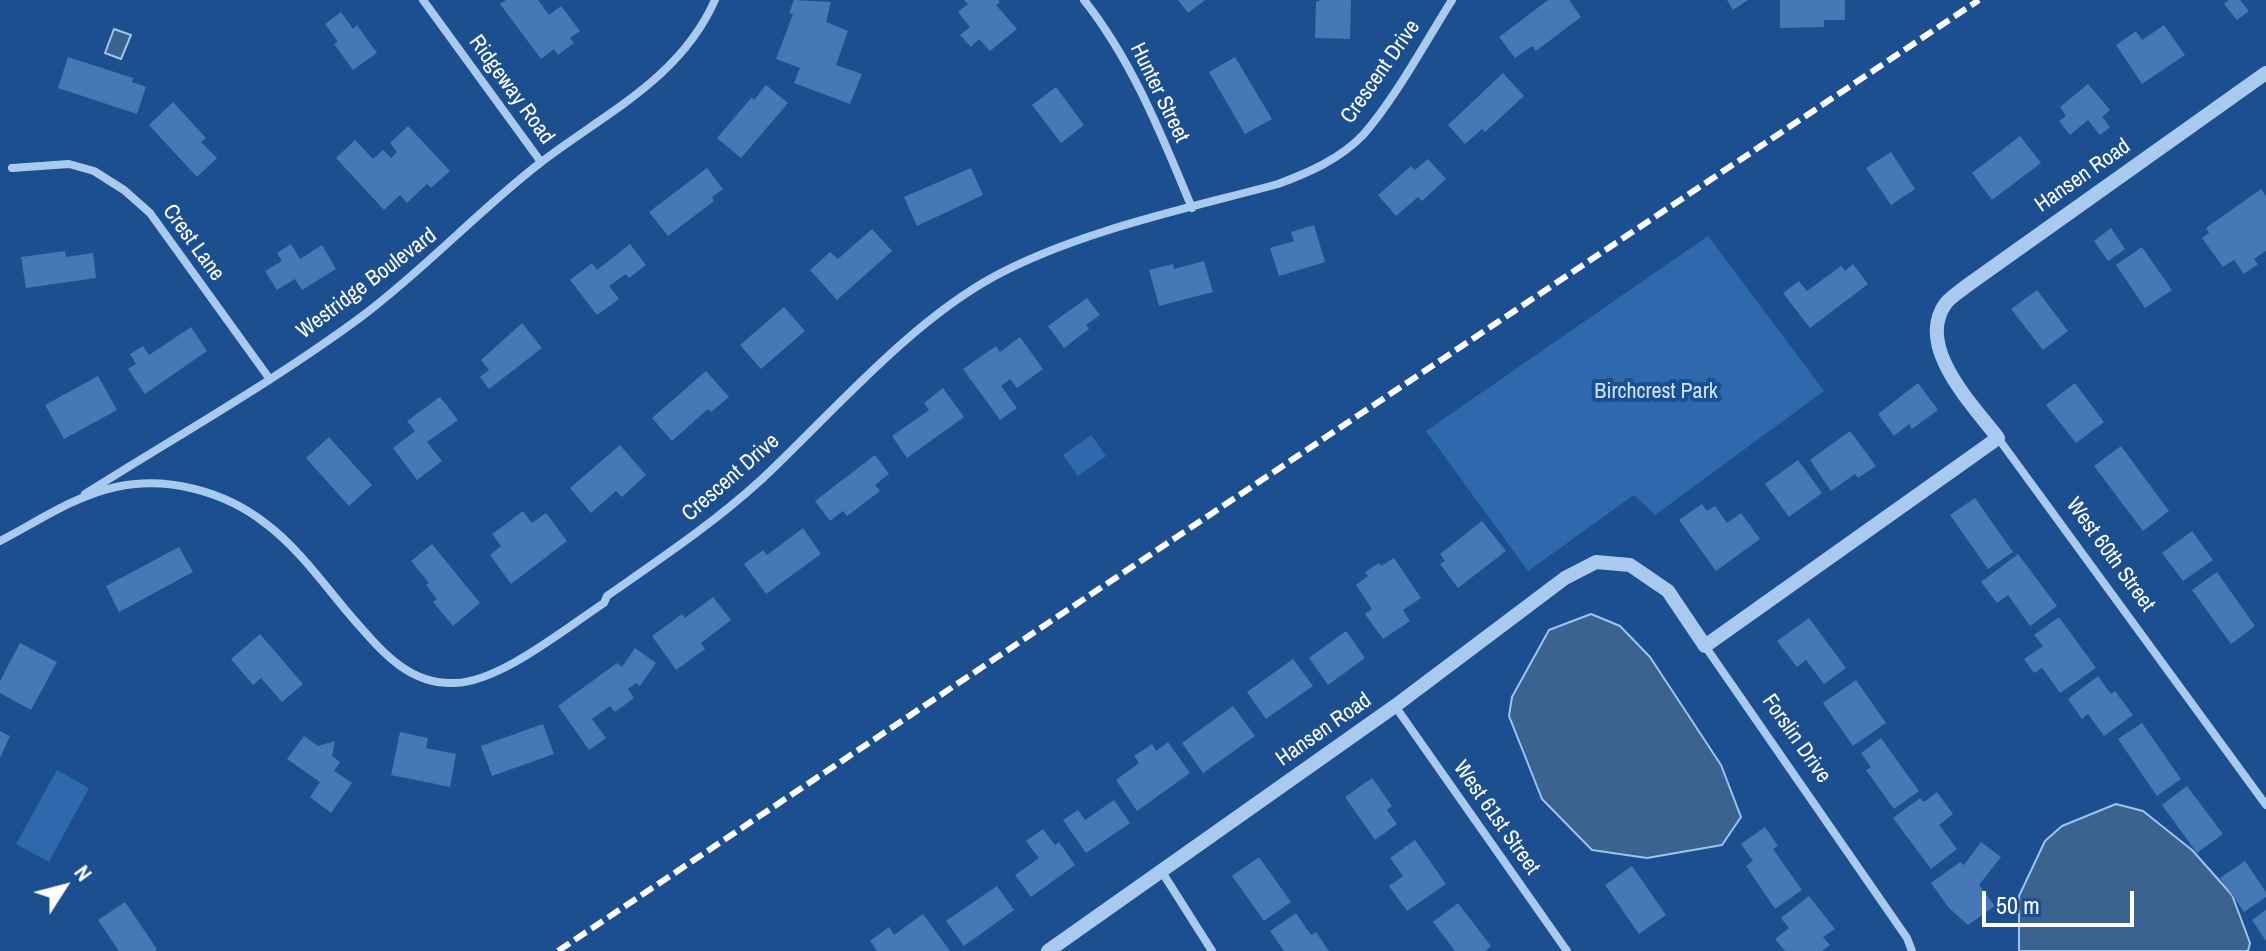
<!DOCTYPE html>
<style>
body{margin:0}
#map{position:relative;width:2266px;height:951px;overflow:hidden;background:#1b4f8f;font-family:"Archivo Narrow",sans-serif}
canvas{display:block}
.north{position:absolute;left:24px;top:847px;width:80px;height:80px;-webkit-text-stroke:6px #1b4f8f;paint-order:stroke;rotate:54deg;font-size:22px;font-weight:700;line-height:32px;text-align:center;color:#fff}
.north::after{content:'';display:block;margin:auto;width:28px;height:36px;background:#fff;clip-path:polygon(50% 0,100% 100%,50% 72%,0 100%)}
.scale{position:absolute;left:1982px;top:891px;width:152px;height:36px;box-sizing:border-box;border:4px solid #fff;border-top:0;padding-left:10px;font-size:24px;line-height:28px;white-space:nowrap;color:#fff;-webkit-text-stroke:6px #1b4f8f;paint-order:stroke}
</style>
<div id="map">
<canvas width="2266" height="951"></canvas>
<div class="north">N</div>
<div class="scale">50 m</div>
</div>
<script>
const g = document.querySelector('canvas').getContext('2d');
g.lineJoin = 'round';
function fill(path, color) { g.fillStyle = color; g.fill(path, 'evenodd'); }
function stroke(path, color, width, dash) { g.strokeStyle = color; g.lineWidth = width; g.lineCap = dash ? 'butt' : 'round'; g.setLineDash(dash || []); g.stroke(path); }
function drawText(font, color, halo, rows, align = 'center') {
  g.font = font + ' "Archivo Narrow",sans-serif'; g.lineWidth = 8; g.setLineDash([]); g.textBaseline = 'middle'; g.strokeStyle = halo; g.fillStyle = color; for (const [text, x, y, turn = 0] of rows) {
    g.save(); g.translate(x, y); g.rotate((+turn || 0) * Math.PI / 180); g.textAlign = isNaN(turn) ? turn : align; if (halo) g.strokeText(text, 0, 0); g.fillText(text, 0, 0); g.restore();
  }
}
const green = new Path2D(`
 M1708,236L1824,391L1655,515L1634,495L1528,571L1426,431Z
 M1091,435L1106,456L1078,476L1063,455Z
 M57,770L89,788L49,862L16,844Z`);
const water = new Path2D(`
 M114,29L131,35L121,59L105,53Z
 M1591,614L1620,626L1650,657L1721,765L1741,817L1722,845L1647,858L1592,850L1542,799L1509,716L1512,697L1549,630Z
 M2116,804L2143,811L2192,850L2232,895L2250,943L2248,951H2019V896L2045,841L2062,826Z`);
const building = new Path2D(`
 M506,0H538L549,15L561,6L580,31L570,38L574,43L558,55L554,49L541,59L500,4Z
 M794,0L831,2L826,22L848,31L836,65L862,74L850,104L794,83L800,68L776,59L793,14L789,13Z
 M964,0H998L1000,2L996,5L1017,29L990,51L979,39L971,47L960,35L970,27L958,12L968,4Z
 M1178,0H1205L1188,13Z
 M1321,0H1351L1350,39L1315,38L1316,2Z
 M1548,0H1569L1581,17L1536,51L1532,46L1515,58L1499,37Z
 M1727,0H1748L1733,10Z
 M1780,0H1845V20H1824V27L1780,28Z
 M2229,0H2240L2249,11L2237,20L2224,4Z
 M341,12L353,29L357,25L377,53L353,70L334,44L338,42L325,24Z
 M2164,25L2185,55L2142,84L2116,45L2136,31L2142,40Z
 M68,57L133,78L132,82L146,87L137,114L58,88Z
 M1235,57L1272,119L1245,134L1209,72Z
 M1503,73L1524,96L1485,132L1482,129L1465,144L1448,125Z
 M2088,84L2110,110L2102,117L2110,127L2100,135L2088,120L2070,135L2059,121L2066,116L2060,107Z
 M766,85L788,103L741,158L717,138L752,97L754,100Z
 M1056,87L1084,125L1061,143L1032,105Z
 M173,102L206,138L201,142L217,158L197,177L149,125Z
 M408,126L450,171L431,188L427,184L407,203L400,195L384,210L336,158L355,140L373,159L383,150L391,158L397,152L390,143Z
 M2020,136L2041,163L1992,200L1972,173Z
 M1891,152L1915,189L1891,205L1866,168Z
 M1428,159L1446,179L1422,201L1418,197L1396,216L1378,195L1411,166L1415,170Z
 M707,168L723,189L712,197L714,201L668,236L649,212Z
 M971,168L983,195L917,226L904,197Z
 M2261,189L2266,196V251L2254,259L2258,264L2244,274L2234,260L2223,267L2202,238L2209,233L2206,228Z
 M1314,225L1325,262L1279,276L1270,248L1294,241L1291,232Z
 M2111,228L2125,249L2108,261L2094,241Z
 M872,229L892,251L837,300L810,270L830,252L838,259Z
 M291,244L300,259L322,245L336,269L302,290L295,279L277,290L265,271L282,261L277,253Z
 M630,244L646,265L629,278L626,274L609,286L619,299L597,315L570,280L592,263L597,270Z
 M2142,247L2172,290L2145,308L2116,265Z
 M65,251L66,257L93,253L96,278L26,288L21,257Z
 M1204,261L1213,292L1159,306L1149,270L1173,264L1174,269Z
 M1853,264L1868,284L1810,328L1783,293L1799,281L1807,291L1841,266L1845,271Z
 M2037,290L2068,331L2043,350L2011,309Z
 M1087,298L1100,315L1086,325L1089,329L1064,348L1048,326Z
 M784,307L805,331L761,369L740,345Z
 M522,323L542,348L489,389L480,377L489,370L481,360Z
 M191,327L207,351L145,394L128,369L136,364L130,354L143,346L149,355Z
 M1020,337L1043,369L1017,388L1010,379L1001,386L1017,408L1000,420L963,369L996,346L1000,352Z
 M706,371L729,397L711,412L708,409L672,441L652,418Z
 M98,376L117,410L64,439L45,405Z
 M1918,383L1938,410L1912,429L1909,424L1894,436L1878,414Z
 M2075,383L2104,422L2076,443L2046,405Z
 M943,388L964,417L907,458L892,436L929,410L924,403Z
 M440,397L458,420L427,442L442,461L417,480L393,448L415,431L407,421Z
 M1850,431L1876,466L1858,478L1855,474L1831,491L1810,460Z
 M329,437L372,485L349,506L306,458Z
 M620,445L646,475L622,497L616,491L591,513L570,488Z
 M2121,446L2169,511L2143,531L2094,466Z
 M875,455L889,474L875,485L880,491L847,516L843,511L830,521L815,501Z
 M1798,460L1822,493L1789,517L1765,484Z
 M1975,498L2013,552L1988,569L1950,515Z
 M1702,504L1707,511L1715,506L1727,523L1741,513L1760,539L1716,571L1679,520Z
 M523,511L532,523L546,513L567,541L511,584L490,555L501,546L492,534Z
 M1482,521L1506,551L1458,588L1440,564L1445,561L1440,554Z
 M803,528L821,554L766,594L744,564L763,550L767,555Z
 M2192,531L2213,560L2183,581L2162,553Z
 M432,544L480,603L453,626L433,602L437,599L426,585L429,583L411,561Z
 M179,547L193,572L119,612L106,586Z
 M2018,554L2057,606L2030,626L2008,595L1997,603L1981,582Z
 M1394,558L1421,598L1403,610L1410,621L1383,639L1365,614L1372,609L1356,585L1368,576L1365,572L1379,563L1381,566Z
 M2217,572L2255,626L2231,644L2192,590Z
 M713,597L731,620L701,643L705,649L676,670L652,636L682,614L685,618Z
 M2059,617L2096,668L2060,693L2042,668L2034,673L2024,659L2043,646L2034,635Z
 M1809,618L1846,668L1824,684L1806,660L1797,667L1777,641Z
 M1346,631L1365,658L1328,685L1309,658Z
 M260,634L303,684L282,702L261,678L253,685L231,659Z
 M20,643L57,662L31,710L0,693V681Z
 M635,648L656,663L640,686L636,683L628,689L634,698L615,712L610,706L592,719L606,738L589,750L558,706L617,663L622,667Z
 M1293,659L1313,686L1266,719L1247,692Z
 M2098,676L2111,694L2115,691L2133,715L2104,736L2088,714L2082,719L2068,699Z
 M1856,680L1886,723L1853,746L1823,703Z
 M1233,706L1255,736L1203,773L1182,743Z
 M2142,723L2181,779L2157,796L2118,739Z
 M543,724L554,754L492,776L481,746Z
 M0,731L10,736L0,758Z
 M400,732L428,738L426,748L456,754L450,787L391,775Z
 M304,736L318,746L335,741L332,756L340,762L334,771L352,783L331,813L310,797L320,782L287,759Z
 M1881,738L1919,791L1894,809L1866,770L1871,767L1861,753Z
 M1168,742L1190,773L1137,811L1116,780L1139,763L1134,756L1152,744L1156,751Z
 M1372,778L1392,806L1387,810L1397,824L1375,840L1345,797Z
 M2187,786L2223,834L2197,853L2162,805Z
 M1937,792L1953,814L1939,825L1957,849L1931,869L1893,818L1920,798L1924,802Z
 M1114,800L1130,823L1086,853L1063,820L1078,810L1085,820Z
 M1765,827L1778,846L1773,849L1802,890L1775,909L1746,866L1753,861L1741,844Z
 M1043,829L1055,845L1059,842L1075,865L1031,897L1015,875L1039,858L1026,841Z
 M1415,840L1446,884L1407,911L1389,886L1403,876L1390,858Z
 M1981,842L2001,857L1979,885L1995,906L1968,925L1949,908L1931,883L1960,862L1964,865Z
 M1259,857L1291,902L1264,921L1232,876Z
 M2245,861L2266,892V897L2244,912L2220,878Z
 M1632,866L1666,915L1639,934L1605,885Z
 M997,886L1014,910L964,946L946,921Z
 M1809,896L1835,929L1823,937L1830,945L1822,951H1785L1775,939L1789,928L1781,918Z
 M125,902L157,949L155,951H119L98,920Z
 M1458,903L1491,946L1485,951H1455L1433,922Z
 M2266,910V941L2252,920Z
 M1296,913L1311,935L1316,932L1329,951H1284L1270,931Z
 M923,914L950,951H877L870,941L889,927L894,935Z`);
const minor = new Path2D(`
 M423,0L541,162
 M1084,0C1133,62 1162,136 1192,208
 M12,168L69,164L94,171L124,190L150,213L269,378
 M1998,438L2266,805
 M85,494C177,436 273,382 361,317C424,270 478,211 540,163C605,113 680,79 715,0
 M0,541C37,522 74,496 116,487C167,476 224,491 265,523C300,549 327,589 356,622C383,653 410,685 455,683C500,682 566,628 604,603L607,596C660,559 714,523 762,479C833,412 910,322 995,276C1079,231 1186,209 1278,184C1308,173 1340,159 1363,135C1395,99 1426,41 1452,0
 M1705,646L1907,938L1912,951
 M1395,706L1567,951
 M1162,872L1212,951`);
const tertiary = new Path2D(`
 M1048,951L1395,706L1565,578L1596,562L1630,565L1668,591L1705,646L1998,438C1973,405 1914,346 1946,303C1951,297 1959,292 1965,287L2266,73`);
const rail = new Path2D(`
 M558,951L1979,0`);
const streetNames = [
 ["Crescent Drive",1381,72,-55],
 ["Ridgeway Road",511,90,54],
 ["Hunter Street",1159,93,64],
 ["Hansen Road",2083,176,-35],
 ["Crest Lane",193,243,54],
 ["Westridge Boulevard",367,284,-37],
 ["Crescent Drive",731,478,-41],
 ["West 60th Street",2110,555,54],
 ["Hansen Road",1324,730,-35],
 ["Forslin Drive",1796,739,55],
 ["West 61st Street",1496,818,55]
];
const parkNames = [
 ["Birchcrest Park",1656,392]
];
fill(green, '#2e69ad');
fill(water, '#3c6290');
stroke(water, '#9cc4f0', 2);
fill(building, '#4478b7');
stroke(minor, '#a9c9ee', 8);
stroke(tertiary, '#a9c9ee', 14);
stroke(rail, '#fff', 6, [14, 6]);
drawText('22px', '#fff', '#1b4f8f', streetNames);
drawText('22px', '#cfe3fa', '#1b4f8f', parkNames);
</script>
